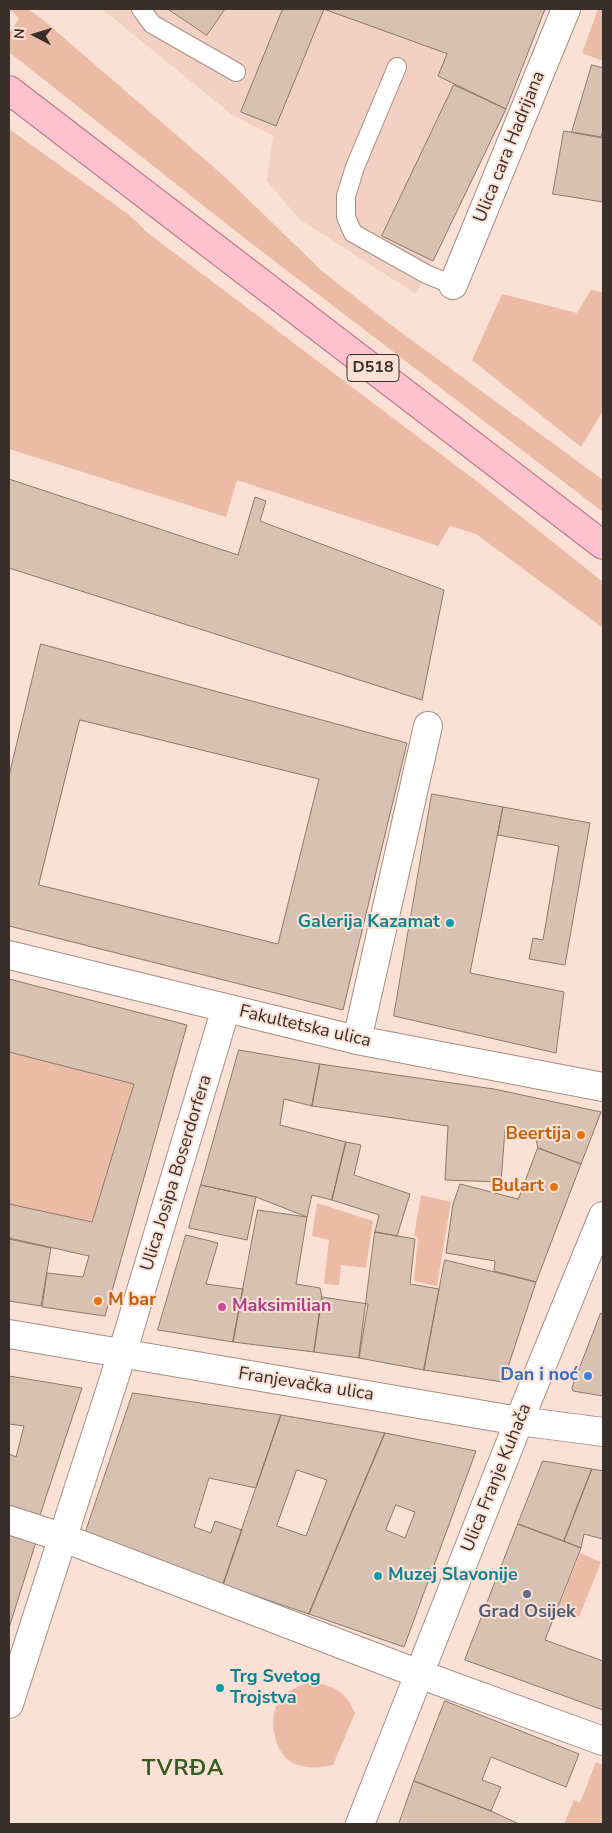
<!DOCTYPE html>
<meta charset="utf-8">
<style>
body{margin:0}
#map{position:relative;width:612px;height:1833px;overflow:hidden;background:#fbe1d5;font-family:"Nunito Sans",sans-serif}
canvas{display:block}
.frame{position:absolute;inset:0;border:10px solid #3a302b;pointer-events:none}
.north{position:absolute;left:10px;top:10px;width:50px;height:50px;-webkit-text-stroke:4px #fbe1d5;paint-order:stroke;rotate:275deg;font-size:14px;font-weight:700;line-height:20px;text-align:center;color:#3a302b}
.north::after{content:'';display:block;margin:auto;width:18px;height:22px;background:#3a302b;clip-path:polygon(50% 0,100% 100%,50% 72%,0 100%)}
</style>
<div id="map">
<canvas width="612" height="1833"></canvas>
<div class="frame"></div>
<div class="north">N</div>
</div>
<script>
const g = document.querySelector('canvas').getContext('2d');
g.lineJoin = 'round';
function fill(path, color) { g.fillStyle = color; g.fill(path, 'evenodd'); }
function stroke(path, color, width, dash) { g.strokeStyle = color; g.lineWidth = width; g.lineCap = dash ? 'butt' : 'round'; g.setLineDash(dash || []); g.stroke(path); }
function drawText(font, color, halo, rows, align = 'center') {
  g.font = font + ' "Nunito Sans",sans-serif'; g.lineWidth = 4; g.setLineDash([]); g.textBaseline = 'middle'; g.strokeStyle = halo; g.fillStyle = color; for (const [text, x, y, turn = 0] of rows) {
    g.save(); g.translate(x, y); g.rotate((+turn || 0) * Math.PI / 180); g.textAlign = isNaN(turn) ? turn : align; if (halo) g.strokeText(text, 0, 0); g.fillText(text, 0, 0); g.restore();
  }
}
const built = new Path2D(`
 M102,9H545L506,109L416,294L299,219L267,181L273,136L231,114Z`);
const green = new Path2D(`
 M9,9H28L42,19L225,177L322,271L391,325L603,480V512L243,237L9,52V34L19,18Z
 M598,9H603V61L582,53Z
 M9,129L128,214L148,233L479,483L603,582V628L476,534L450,526L438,546L237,480L226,517L9,449Z
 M591,290L603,292V411L581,447L472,360L502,294L577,313Z
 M9,1052L134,1084L92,1222L9,1204Z
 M421,1195L451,1202L437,1286L414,1281L418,1237L414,1236Z
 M317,1203L373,1221L366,1268L341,1265L339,1285L324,1284L329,1240L312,1236Z
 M580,1553L601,1562L579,1617L558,1609Z
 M308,1683C331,1683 346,1691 355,1713L333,1765C320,1768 308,1769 295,1764C275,1756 268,1722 277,1704C283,1692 297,1687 308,1683Z
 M596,1762L603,1765V1824H564L574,1800L580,1803Z`);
const building = new Path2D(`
 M168,9H225L207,35Z
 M283,9H324L276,126L241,112Z
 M324,9H545L506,109L438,76L447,54Z
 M592,65L603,68V130L601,137L572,132Z
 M454,85L506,109L433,261L382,236Z
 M564,131L603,138V202L553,194Z
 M9,479L238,555L255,497L266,501L260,521L444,590L422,700L9,568Z
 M41,644L407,743L343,1010L9,926V776ZM80,720L319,779L278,944L39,885Z
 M432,794L503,807L470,973L564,992L556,1053L394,1016Z
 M503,807L590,823L565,965L529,959L533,938L543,940L559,846L498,835Z
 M9,979L187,1025L105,1316L42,1307L47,1273L83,1277L89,1256L9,1238V1204L92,1222L134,1084L9,1052Z
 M239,1050L320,1064L312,1106L284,1099L280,1125L346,1142L332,1200L312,1195L307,1217L256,1197L201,1185Z
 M320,1064L494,1089L601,1112L581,1164L538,1148L535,1136L505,1130L501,1182L445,1180L448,1126L312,1106Z
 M346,1142L361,1145L354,1175L410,1194L397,1236L375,1232L379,1215L332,1200Z
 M538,1148L581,1164L536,1282L494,1271L495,1261L446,1253L453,1204L460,1184L518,1199Z
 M201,1185L256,1197L247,1240L189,1228Z
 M258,1210L307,1217L296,1284L320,1288L322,1297L314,1352L233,1342Z
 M375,1232L415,1239L410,1284L439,1289L424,1370L359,1358Z
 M186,1235L218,1243L206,1284L243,1289L233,1342L158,1330Z
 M9,1239L51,1248L41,1306L9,1301Z
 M445,1260L536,1282L503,1382L424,1370Z
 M322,1297L368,1304L359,1358L314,1352Z
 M601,1313H603V1396L573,1391L572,1388Z
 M9,1376L82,1388L40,1515L9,1505V1454L16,1457L24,1426L9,1424Z
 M133,1393L281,1415L256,1488L209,1478L194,1527L211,1533L215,1521L242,1530L223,1585L84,1537Z
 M281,1415L385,1433L309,1614L223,1585ZM297,1470L327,1480L306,1536L277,1526Z
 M385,1433L476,1451L404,1647L309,1614ZM396,1505L415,1512L405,1538L386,1530Z
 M543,1461L592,1469L564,1541L518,1524Z
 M592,1469L603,1471V1539L584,1534L581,1548L564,1541Z
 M518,1524L581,1548L545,1640L603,1661V1710L465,1660Z
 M9,1533L36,1542L9,1628Z
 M445,1701L579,1754L566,1787L491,1757L482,1780L501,1787L491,1811L414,1781Z
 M414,1781L491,1811L519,1824H399Z`);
const lane = new Path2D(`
 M141,9L152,24L236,72
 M397,67L355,167L346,196V217L353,233L426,274L453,285`);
const street = new Path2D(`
 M453,285L566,9
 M9,955L357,1040L603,1087
 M357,1040L428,726
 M9,1334L519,1421L603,1432
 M9,1520L61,1537L419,1674L603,1741
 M9,1704L122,1354L226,1008
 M360,1824L519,1421L603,1216`);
const primary = new Path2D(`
 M9,90L603,545`);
const markers = [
 [450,923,5,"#0f9aa8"],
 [581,1135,5,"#e8710a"],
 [554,1187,5,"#e8710a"],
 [98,1301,5,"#e8710a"],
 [222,1307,5,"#d1479c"],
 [588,1376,5,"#3f7fe0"],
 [378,1576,5,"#0f9aa8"],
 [527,1594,5,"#5c6f8a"],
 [220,1688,5,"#0f9aa8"]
];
const shields = [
 [373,368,52]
];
const shieldNames = [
 ["D518",373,368]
];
const streetNames = [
 ["Ulica cara Hadrijana",510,147,-68],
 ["Fakultetska ulica",305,1027,13],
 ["Ulica Josipa Boserdorfera",177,1173,-73],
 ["Franjevačka ulica",306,1385,9],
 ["Ulica Franje Kuhača",497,1478,-68]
];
const cultureNames = [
 ["Galerija Kazamat",440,923,"right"],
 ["Muzej Slavonije",388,1576],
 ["Trg Svetog",230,1678],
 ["Trojstva",230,1699]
];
const foodNames = [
 ["Beertija",571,1135],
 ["Bulart",544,1187],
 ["M bar",108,1301,"left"]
];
const hotelNames = [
 ["Maksimilian",232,1307]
];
const shopNames = [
 ["Dan i noć",578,1376]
];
const serviceNames = [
 ["Grad Osijek",527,1613]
];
const districtNames = [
 ["TVRĐA",183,1770]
];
fill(built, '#f2d1c3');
fill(green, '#ebbba5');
fill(building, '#d7c1b1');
stroke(building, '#8c7869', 1);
stroke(lane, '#a68e83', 20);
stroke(street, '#a68e83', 30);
stroke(primary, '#b97482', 30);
stroke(lane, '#fff', 18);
stroke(street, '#fff', 28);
stroke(primary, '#fec1d0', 28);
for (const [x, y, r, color] of markers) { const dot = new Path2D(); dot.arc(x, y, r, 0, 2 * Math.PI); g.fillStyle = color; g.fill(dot); stroke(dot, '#fbe1d5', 2); }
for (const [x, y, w] of shields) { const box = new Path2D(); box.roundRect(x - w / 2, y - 13.5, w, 27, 4); g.fillStyle = '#fbe1d5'; g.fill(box); stroke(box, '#3a302b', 1); }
drawText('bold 16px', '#3a302b', null, shieldNames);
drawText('18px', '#3a302b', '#fbe1d5', streetNames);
drawText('bold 18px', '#0d838f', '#fbe1d5', cultureNames, 'left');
drawText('bold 18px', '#c56008', '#fbe1d5', foodNames, 'right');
drawText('bold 18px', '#b23c85', '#fbe1d5', hotelNames, 'left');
drawText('bold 18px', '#366cbe', '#fbe1d5', shopNames, 'right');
drawText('bold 18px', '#4e5e75', '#fbe1d5', serviceNames);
g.letterSpacing = '1px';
drawText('bold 22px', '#355e22', '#fbe1d5', districtNames);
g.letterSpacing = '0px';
</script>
